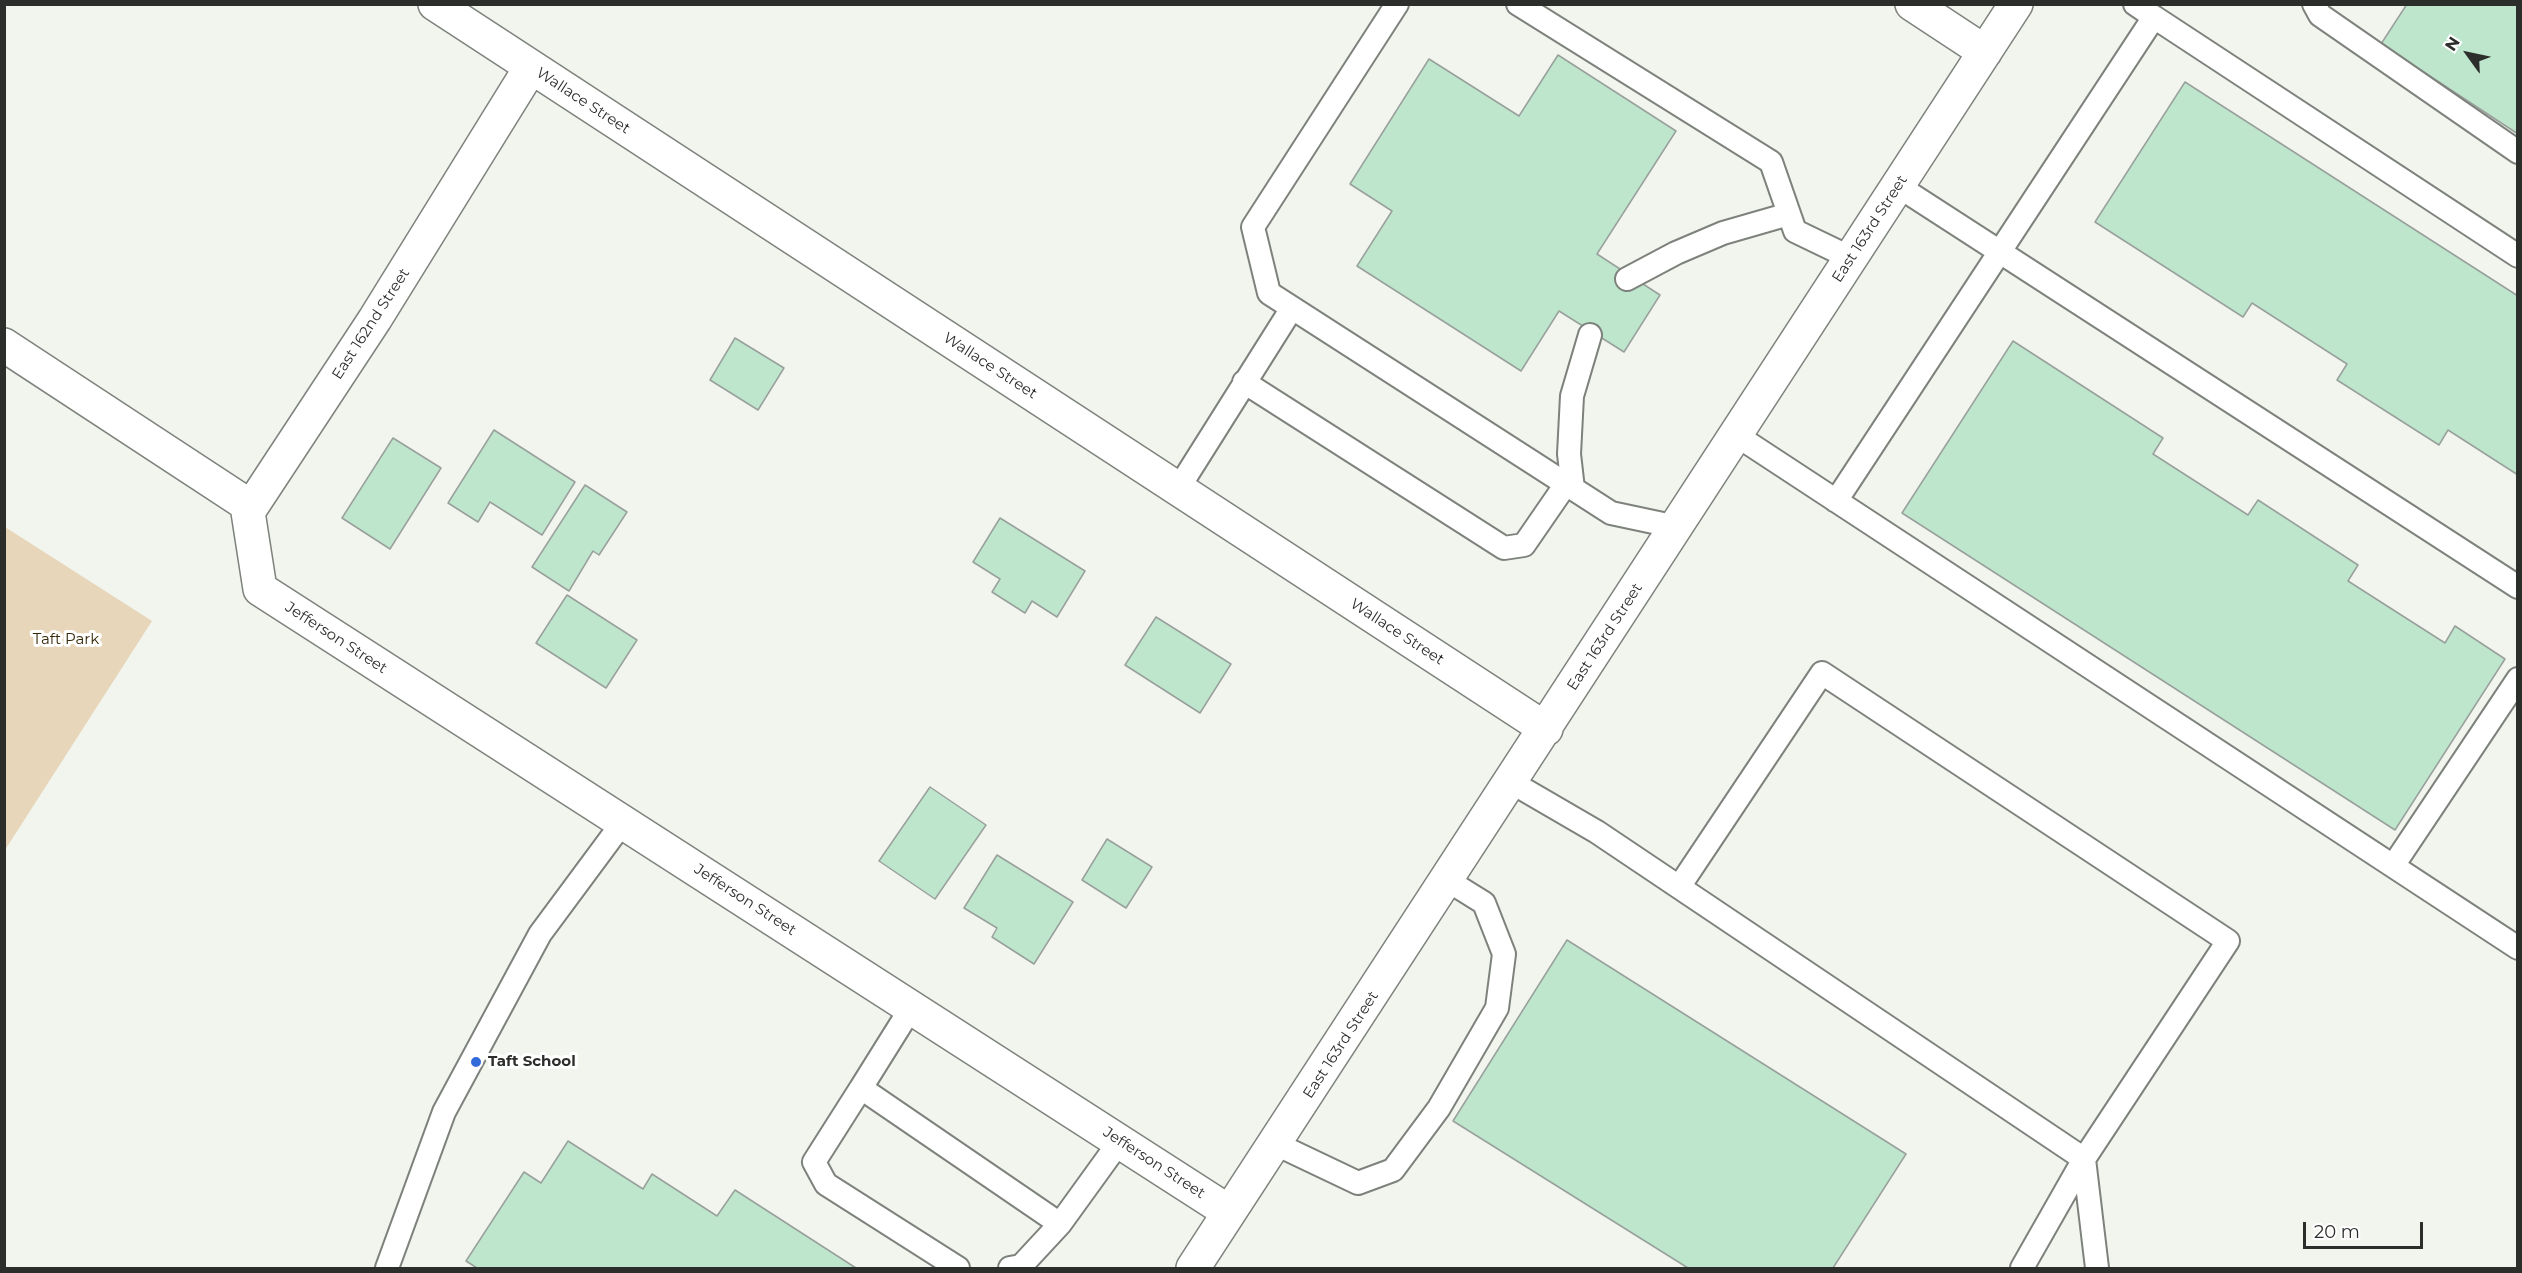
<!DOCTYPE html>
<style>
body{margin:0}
#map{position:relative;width:2522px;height:1273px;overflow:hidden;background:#f1f5ee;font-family:Montserrat,sans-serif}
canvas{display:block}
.frame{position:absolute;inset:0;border:6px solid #2c2e2b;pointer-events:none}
.north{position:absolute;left:2438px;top:24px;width:60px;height:60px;-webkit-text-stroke:4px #fff;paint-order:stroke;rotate:303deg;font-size:16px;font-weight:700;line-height:24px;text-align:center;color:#2c2e2b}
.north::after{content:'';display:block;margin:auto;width:21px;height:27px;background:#2c2e2b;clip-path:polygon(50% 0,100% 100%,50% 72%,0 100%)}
.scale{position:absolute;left:2303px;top:1222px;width:120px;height:27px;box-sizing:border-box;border:3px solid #2c2e2b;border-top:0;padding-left:8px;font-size:18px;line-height:21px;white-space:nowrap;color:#2c2e2b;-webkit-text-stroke:4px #fff;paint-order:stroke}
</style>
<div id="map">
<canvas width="2522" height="1273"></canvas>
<div class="frame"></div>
<div class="north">N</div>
<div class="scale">20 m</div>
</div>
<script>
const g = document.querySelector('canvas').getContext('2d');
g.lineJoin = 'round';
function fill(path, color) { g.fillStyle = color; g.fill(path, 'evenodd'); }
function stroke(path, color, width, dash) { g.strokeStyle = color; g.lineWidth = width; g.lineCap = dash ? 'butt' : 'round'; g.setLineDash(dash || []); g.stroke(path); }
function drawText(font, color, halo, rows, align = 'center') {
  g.font = font + ' Montserrat,sans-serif'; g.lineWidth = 6; g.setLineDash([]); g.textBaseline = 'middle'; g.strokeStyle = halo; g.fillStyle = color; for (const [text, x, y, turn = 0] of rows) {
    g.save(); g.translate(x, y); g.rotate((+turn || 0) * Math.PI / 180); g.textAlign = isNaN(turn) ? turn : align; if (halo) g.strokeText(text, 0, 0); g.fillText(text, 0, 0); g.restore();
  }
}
const green = new Path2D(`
 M5,527L152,621L5,850Z`);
const building = new Path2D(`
 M2407,4H2518V134L2381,44Z
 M1558,55L1676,131L1597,254L1660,295L1624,352L1559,311L1521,371L1357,266L1392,211L1350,184L1429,59L1519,116Z
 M2185,82L2518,296V475L2448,430L2439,445L2337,380L2347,364L2252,303L2243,317L2095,222Z
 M735,338L784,368L758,410L710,380Z
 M2013,341L2163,438L2153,454L2248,515L2258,500L2358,565L2348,581L2445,643L2455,626L2505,659L2395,830L1902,513Z
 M494,430L575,482L542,535L490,502L478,522L448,503Z
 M393,438L441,468L390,549L342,518Z
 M585,485L627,512L599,555L593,551L569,591L532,567Z
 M1000,518L1085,571L1057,617L1032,601L1025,613L992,592L1000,579L973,562Z
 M567,595L637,640L606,688L536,643Z
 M1156,617L1231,664L1200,713L1125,665Z
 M930,787L986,825L935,899L879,861Z
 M1107,839L1152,867L1126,908L1082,880Z
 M997,855L1073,902L1034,964L992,937L997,928L964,908Z
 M1567,940L1906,1154L1833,1268H1688L1453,1121Z
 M568,1141L643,1189L652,1174L717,1216L735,1190L856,1268H477L466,1261L524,1172L541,1183Z`);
const service = new Path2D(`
 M1397,4L1253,227L1269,293L1611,513L1677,527
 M1518,4L1771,162L1795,231L1851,258
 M2135,4L2154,17
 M2314,4L2320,15L2518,152
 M1898,186L2518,587
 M1627,279L1676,253L1723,233L1789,214
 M1244,382L1504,548L1524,545L1566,484
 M1736,435L2518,948
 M1178,489L1292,308
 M1573,489L1569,454L1572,396L1590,335
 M1836,501L2154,17L2518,256
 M1511,782L1597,832L2084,1159L2097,1268
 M2393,866L2518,679
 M1679,887L1822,673L2228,941L2084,1159L2022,1268
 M911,1008L861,1088L1060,1224L1120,1141
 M861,1088L814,1162L826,1184L958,1268
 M1276,1144L1358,1183L1393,1170L1439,1108L1497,1008L1504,954L1484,903L1447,880
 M387,1268L444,1112L540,934L623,822
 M1010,1268L1021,1266L1060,1224`);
const minor = new Path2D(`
 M435,4L1546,729
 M1912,4L1985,52
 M531,67L375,319L248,512L260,589L1229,1212
 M4,345L251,507
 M1193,1268L2016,4`);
const markers = [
 [476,1062,6,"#326bd9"]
];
const streetNames = [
 ["Wallace Street",583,101,33],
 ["East 163rd Street",1870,229,-57],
 ["East 162nd Street",371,324,-57],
 ["Wallace Street",990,366,33],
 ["Wallace Street",1397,632,33],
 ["East 163rd Street",1605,637,-57],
 ["Jefferson Street",336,638,33],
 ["Jefferson Street",745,900,33],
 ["East 163rd Street",1341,1045,-57],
 ["Jefferson Street",1154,1163,33]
];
const parkNames = [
 ["Taft Park",66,640]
];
const poiNames = [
 ["Taft School",488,1062]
];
fill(green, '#e7d6b9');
fill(building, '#bee6cd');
stroke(building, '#99a09c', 1.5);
stroke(service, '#7e827c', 26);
stroke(minor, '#7e827c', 36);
stroke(service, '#fff', 22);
stroke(minor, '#fff', 33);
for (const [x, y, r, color] of markers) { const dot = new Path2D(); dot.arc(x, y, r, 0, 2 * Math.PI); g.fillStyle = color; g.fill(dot); stroke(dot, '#fff', 2); }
drawText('15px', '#2c2e2b', '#fff', streetNames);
drawText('15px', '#362708', '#fff', parkNames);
drawText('bold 15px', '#2c2e2b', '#fff', poiNames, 'left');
</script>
